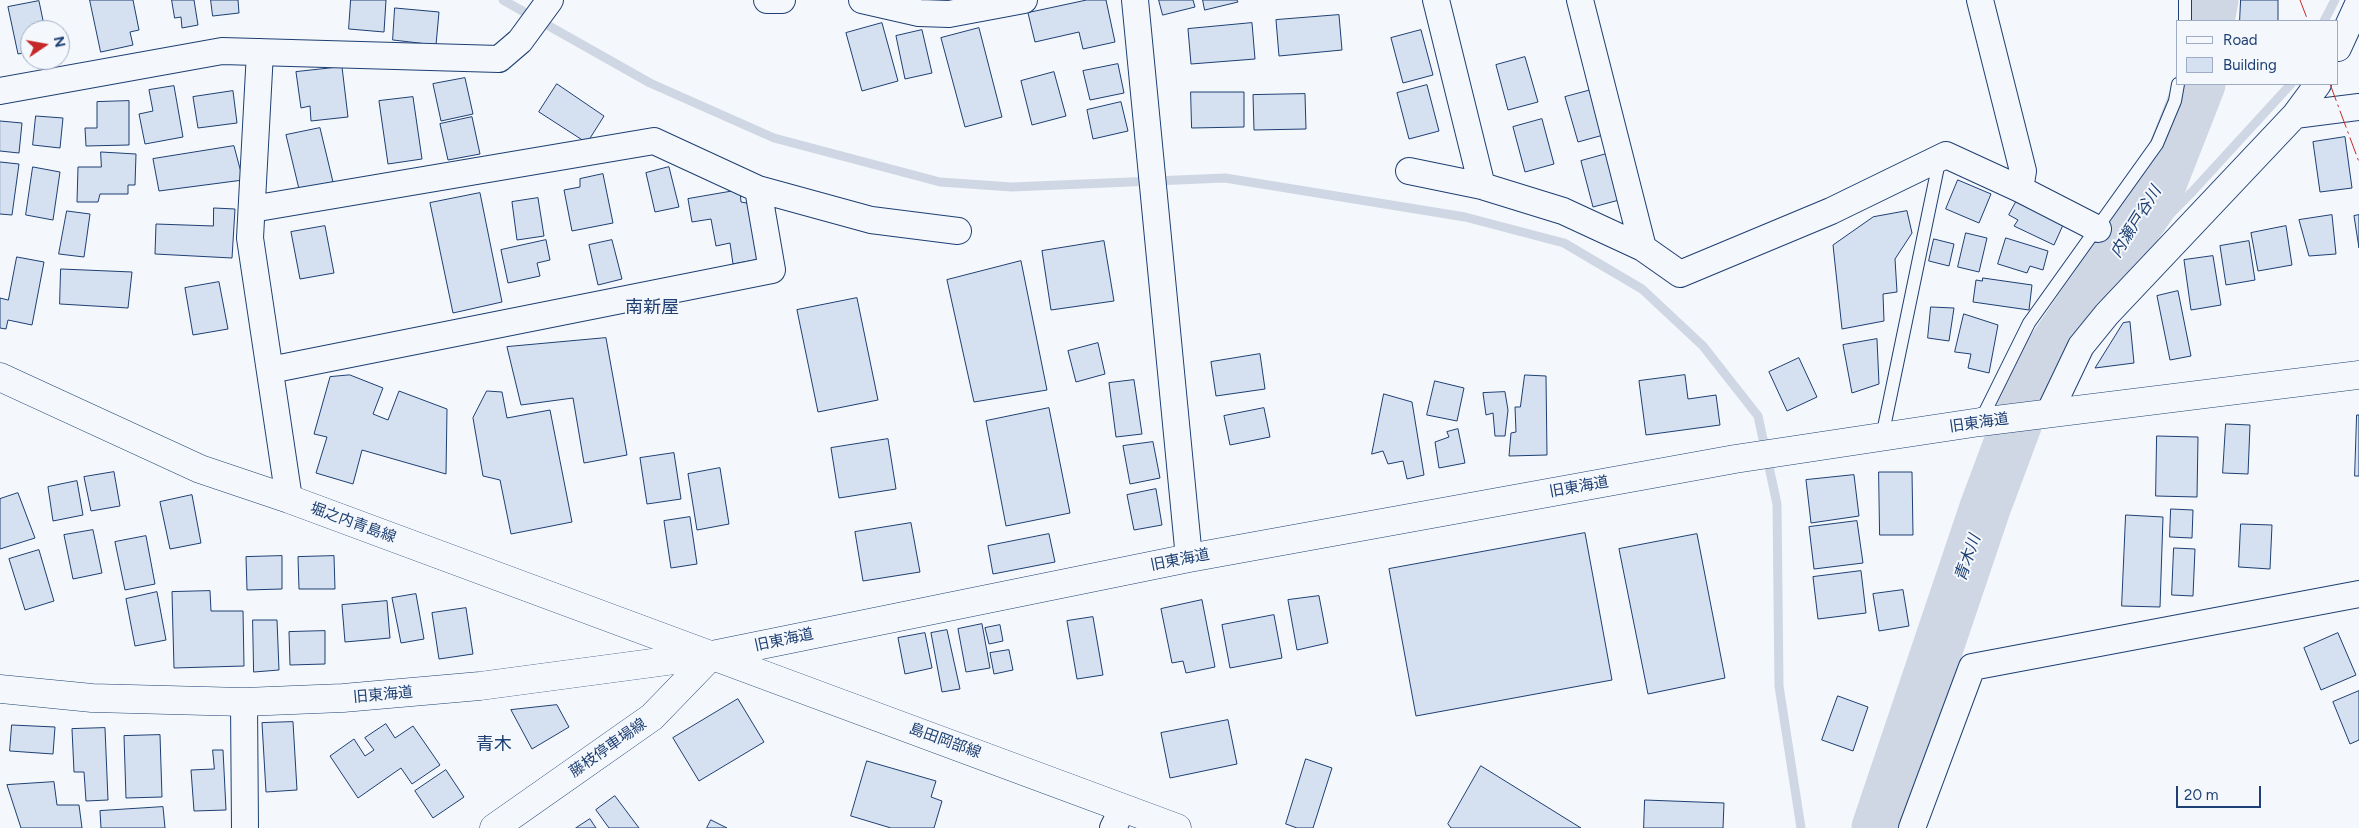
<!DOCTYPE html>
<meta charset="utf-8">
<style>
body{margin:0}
#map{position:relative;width:2359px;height:828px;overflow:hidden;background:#f4f7fb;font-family:Figtree,sans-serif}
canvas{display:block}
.legend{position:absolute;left:2176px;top:20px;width:162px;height:65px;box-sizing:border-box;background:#f4f7fb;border:1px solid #9eadc5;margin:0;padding:6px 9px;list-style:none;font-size:15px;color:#1d3f73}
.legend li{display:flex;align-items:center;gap:10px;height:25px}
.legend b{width:25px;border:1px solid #9eadc5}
.north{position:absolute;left:20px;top:20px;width:50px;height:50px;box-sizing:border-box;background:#f4f7fb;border:1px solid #9eadc5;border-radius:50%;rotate:78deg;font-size:14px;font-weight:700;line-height:20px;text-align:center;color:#1d3f73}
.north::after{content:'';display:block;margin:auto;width:18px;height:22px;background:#c62828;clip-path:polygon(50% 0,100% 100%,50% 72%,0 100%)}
.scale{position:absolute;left:2176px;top:786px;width:85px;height:22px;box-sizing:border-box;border:2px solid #1d3f73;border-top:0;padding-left:6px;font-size:15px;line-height:18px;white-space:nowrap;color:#1d3f73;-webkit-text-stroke:4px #f4f7fb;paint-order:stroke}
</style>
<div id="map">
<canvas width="2359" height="828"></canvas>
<ul class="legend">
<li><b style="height:6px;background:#f4f7fb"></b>Road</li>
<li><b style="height:14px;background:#d5e0f0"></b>Building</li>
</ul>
<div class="north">N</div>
<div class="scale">20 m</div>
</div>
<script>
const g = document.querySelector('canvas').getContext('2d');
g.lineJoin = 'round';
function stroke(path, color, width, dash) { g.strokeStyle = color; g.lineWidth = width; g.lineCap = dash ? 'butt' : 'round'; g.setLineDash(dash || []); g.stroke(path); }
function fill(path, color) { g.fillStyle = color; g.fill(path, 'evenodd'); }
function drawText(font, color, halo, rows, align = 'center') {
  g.font = font + ' Figtree,"Noto Sans JP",sans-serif'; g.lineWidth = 4; g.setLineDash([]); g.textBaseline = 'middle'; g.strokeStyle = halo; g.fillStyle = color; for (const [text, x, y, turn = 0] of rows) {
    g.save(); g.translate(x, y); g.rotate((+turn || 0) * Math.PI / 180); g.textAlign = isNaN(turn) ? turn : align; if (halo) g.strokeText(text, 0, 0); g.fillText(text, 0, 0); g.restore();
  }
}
const stream = new Path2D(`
 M503,0L650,83L774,138L940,182L1012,187L1225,178L1465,217L1564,243L1642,289L1703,346L1758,416L1777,504L1779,686L1801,828
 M2324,21L2335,0
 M2085,300L2192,192L2291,84`);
const river = new Path2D(`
 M2209,21L2213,0
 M1877,828L1985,508L2035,374L2155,199L2200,84`);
const building = new Path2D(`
 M90,0H133L139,30L130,32L133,45L101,52Z
 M172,0H194L198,25L182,28L181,17L175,18Z
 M211,0H238L239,13L213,16Z
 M351,0H386L384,32L349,29Z
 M1087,0H1106L1115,42L1083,49L1079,32L1035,42L1028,13Z
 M1159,0H1193L1195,7L1163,15Z
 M1203,0H1237L1238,2L1205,10Z
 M2241,0H2278V21H2240Z
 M39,1L45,30H30V58L29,52L18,54L8,7Z
 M395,8L439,12L436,45L393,40Z
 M1339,15L1342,50L1279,56L1276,20Z
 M882,23L898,81L862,91L846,33Z
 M1252,23L1255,59L1191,64L1188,29Z
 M979,28L1002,117L965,127L941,38Z
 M922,30L932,73L905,79L896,36Z
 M1421,30L1433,75L1403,83L1391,38Z
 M1525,57L1538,102L1508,110L1496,65Z
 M1118,64L1124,93L1090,100L1083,71Z
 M342,67L348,117L311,121L310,106L301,108L296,72Z
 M1054,72L1066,116L1032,125L1021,81Z
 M465,78L473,114L441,121L433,84Z
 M557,84L604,116L587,143L539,112Z
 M1427,85L1439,131L1409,139L1397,93Z
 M174,86L183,137L145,144L139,114L153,111L149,90Z
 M1595,89L1607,134L1578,142L1565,97Z
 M233,91L237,123L198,128L193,97Z
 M1191,92H1244V127L1192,128Z
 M1305,94L1306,129L1254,130L1253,95Z
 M413,97L422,159L388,164L379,101Z
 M129,101V145L86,146L85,128H97V102Z
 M1121,102L1128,131L1093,139L1087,110Z
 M36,116L63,118L60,148L33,145Z
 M472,117L480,154L448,160L440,124Z
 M1542,119L1554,164L1525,172L1513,127Z
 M0,121L22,123L19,153L0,151Z
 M320,128L333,182L299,189L286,135Z
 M2345,137L2352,188L2320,192L2313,142Z
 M234,146L243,180L159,191L153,159Z
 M101,152L136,154L135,185H128V194H100L98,202H77L78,167H101Z
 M1610,153L1623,199L1593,207L1581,161Z
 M0,162L19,164L12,215L0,214Z
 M33,167L60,172L53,220L26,215Z
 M669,167L679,207L655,212L646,173Z
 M603,174L613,223L572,231L564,190L580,187V179Z
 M1958,180L1991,194L1979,223L1946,209Z
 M740,190L741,202L752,204L760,259L733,264L730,243L716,246L711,219L692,222L688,199Z
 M480,193L502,302L453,313L430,203Z
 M538,198L544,236L517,240L512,202Z
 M2016,202L2063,225L2054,245L2014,226L2018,220L2009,215Z
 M214,208L235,209L232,258L155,254L156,224L213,226Z
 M67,211L90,214L84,257L59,254Z
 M1907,211L1912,233L1895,259L1897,292L1883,294L1884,321L1842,329L1833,245L1873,217Z
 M2332,215L2336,254L2309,256L2299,220Z
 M2359,215V248L2354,216Z
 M325,226L334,273L300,279L291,232Z
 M2286,226L2292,265L2258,271L2251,233Z
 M1966,233L1987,238L1979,272L1958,267Z
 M2006,238L2048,251L2043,270L2030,266L2027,273L1998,264Z
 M1934,239L1954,244L1949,266L1929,261Z
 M546,240L550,260L537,263L540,276L508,283L501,250Z
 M612,240L622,279L598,285L589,245Z
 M1104,241L1114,301L1051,310L1042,251Z
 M2249,241L2255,280L2226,285L2220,246Z
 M2213,256L2221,305L2191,310L2184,260Z
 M17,257L44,262L32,325L8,320L6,329L0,328V298L8,300Z
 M1021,261L1047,390L974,402L947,280Z
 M61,269L132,272L128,308L60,304Z
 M1983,278L2032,285L2029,310L1973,302L1976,280L1982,281Z
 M219,282L228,329L193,335L185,288Z
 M2178,291L2191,356L2170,360L2157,296Z
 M857,298L878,400L818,412L797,310Z
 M1931,307L1954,308L1949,341L1928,338Z
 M1964,314L1998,325L1989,373L1968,368L1971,354L1955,352Z
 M2130,322L2134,363L2095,368L2123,323Z
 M606,338L627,455L584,463L573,398L521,405L507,347Z
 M1877,339L1879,384L1852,393L1843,345Z
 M1098,343L1105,374L1076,382L1068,351Z
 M1260,354L1265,389L1216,396L1211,362Z
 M1799,358L1817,397L1787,411L1769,372Z
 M350,375L383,388L373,414L388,420L399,391L447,409L446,474L362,450L353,484L316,473L327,437L314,434L330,377Z
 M1525,375L1546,376L1547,455L1509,456L1511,433L1516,432L1515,407H1520Z
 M1685,375L1688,399L1716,395L1720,425L1646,435L1639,381Z
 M1134,380L1142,434L1116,437L1109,383Z
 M1435,381L1464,388L1457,421L1427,415Z
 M487,391L502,392L507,418L550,410L572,522L511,534L500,480L483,476L473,418Z
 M1505,392L1508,410L1505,436H1495L1493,413L1486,415L1483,393Z
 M1384,394L1412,402L1424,475L1407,479L1403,461L1388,464L1383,451L1372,454Z
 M1049,408L1070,513L1006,526L986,421Z
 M1264,408L1270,437L1230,445L1224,416Z
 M2357,415H2359V476H2355Z
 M2226,424L2250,425L2248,474L2223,473Z
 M1458,429L1465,463L1439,468L1435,442L1449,437L1447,432Z
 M2157,436L2198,437L2197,497L2156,496Z
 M888,439L896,489L839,498L831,448Z
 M1153,442L1160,478L1130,484L1123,446Z
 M674,453L681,499L647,504L640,458Z
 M720,468L729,524L697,530L688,474Z
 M114,472L120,506L91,511L84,477Z
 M1879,472H1912L1913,535H1880Z
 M1854,475L1859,516L1811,523L1806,480Z
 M77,481L83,515L53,521L48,487Z
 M1156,489L1162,525L1134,530L1127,495Z
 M18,493L35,538L0,549V499Z
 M192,495L201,543L170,549L160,502Z
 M2171,509L2193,510L2192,538L2170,537Z
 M2126,515L2163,517L2160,607L2122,606Z
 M690,517L697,564L671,568L664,521Z
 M1857,521L1863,563L1814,569L1809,527Z
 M911,523L920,572L863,581L855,532Z
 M2241,524L2272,525L2270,569L2239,567Z
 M93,530L102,573L73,579L64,535Z
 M1585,533L1612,680L1416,716L1389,569Z
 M1049,534L1055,562L993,574L988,546Z
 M1697,534L1725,678L1648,694L1619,549Z
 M146,536L155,584L125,590L115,542Z
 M2174,548L2195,549L2193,596L2172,595Z
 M39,550L54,601L25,610L9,559Z
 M282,556V589L247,590L246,557Z
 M334,556L335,589H299L298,557Z
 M1861,571L1866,613L1818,619L1813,577Z
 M1903,590L1909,626L1879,631L1873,594Z
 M210,591L211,611H243L244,666L174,668L172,592Z
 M157,592L166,640L135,646L126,599Z
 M416,594L424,639L401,643L392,598Z
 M1319,596L1328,643L1297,650L1288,600Z
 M1202,600L1215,667L1186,673L1183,661L1172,663L1161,609Z
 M387,601L390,638L345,642L342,605Z
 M466,608L473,654L439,659L432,613Z
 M1274,615L1282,658L1230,668L1222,625Z
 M1093,617L1103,675L1077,679L1067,621Z
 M253,620H277L279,670L254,672Z
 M982,624L990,668L966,672L958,629Z
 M1000,625L1003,641L989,644L985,628Z
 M947,630L960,689L942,692L931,633Z
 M325,631V664L290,665L289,632Z
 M925,633L932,668L905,674L898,638Z
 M2338,633L2356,675L2321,690L2304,648Z
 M1009,650L1013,670L994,674L990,653Z
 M2359,691V740L2350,744L2333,702Z
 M1838,696L1868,707L1853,751L1822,740Z
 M738,699L764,742L699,781L673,738Z
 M557,705L569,727L532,749L511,710Z
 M1228,720L1237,764L1170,778L1161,733Z
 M293,722L297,790L266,792L262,723Z
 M386,724L395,738L413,726L440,765L412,784L401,768L358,798L330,756L354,739L365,756L374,750L365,738Z
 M12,725L55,727L53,754L10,751Z
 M105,728L108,800L86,801L84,772H74L72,729Z
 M160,735L162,797L126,798L124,736Z
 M213,750H223L226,810L194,811L191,770L214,769Z
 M1306,759L1332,768L1313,828H1297L1286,824Z
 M867,761L936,781L931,797L942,801L934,828H891L851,816Z
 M1481,766L1581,828H1451L1448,824Z
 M446,770L464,797L433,818L415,791Z
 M54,782L57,805H79L82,828H21L7,785Z
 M615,796L639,828H609L596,810Z
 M1645,800L1724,803L1723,828H1644Z
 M163,807L165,828H101L100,811Z
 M590,819L596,828H576Z
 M711,820L727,828H707Z`);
const service = new Path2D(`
 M2185,0V21
 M1980,422L2029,323L2157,144L2175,101L2178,84
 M1882,437L1940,157`);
const minor = new Path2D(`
 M767,0H782
 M862,0L919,13L949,14L1024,0
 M1135,0L1189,558
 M1436,0L1482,186
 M1580,0L1643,248
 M1980,0L2023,171L2020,189
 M2338,48L2359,2
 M260,52L250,238L289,499
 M0,91L222,51L499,59L520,41L550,0
 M2295,115L2359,107
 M1409,171L1482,186L1563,211L1643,248L1680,274L1831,211L1946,155L2020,189L2098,229
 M252,209L654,141L758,189L871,220L958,231
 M270,370L772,270L758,189
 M2049,413L2081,346L2107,314L2295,115L2318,84
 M244,702L245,828
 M1113,828L1123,808
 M1912,828L1972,667L2359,594`);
const tertiary = new Path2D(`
 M0,689L92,698L244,702L343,698L480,686L712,655L1189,558L1735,459L1980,422L2359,375`);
const secondary = new Path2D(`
 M0,377L200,469L289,499L1177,828
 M494,828L652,717L712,655`);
const power = new Path2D(`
 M2300,0L2308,21
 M2330,84L2359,162`);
const streetNames = [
 ["旧東海道",1979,423,-8],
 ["旧東海道",1579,487,-10],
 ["堀之内青島線",353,523,20],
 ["旧東海道",1180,560,-11],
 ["旧東海道",784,640,-12],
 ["旧東海道",383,695,-5],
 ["島田岡部線",945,741,20],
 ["藤枝停車場線",608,748,-35]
];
const waterNames = [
 ["内瀬戸谷川",2136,222,-58],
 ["青木川",1968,558,-71]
];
const quarterNames = [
 ["南新屋",652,308],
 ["青木",494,745]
];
stroke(stream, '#cfd7e4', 9);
stroke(river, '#cfd7e4', 51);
fill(building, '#d5e0f0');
stroke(building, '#1d3f73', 1);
stroke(service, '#1d3f73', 14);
stroke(minor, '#1d3f73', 28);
stroke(tertiary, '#1d3f73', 29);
stroke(secondary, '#1d3f73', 29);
stroke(service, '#f4f7fb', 12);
stroke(minor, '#f4f7fb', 26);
stroke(tertiary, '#f4f7fb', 28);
stroke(secondary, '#f4f7fb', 28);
stroke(power, '#c62828', 1, [18, 4, 2.5, 4]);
drawText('15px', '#1d3f73', '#f4f7fb', streetNames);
drawText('italic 16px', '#1d3f73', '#f4f7fb', waterNames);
drawText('18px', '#1d3f73', '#f4f7fb', quarterNames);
</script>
